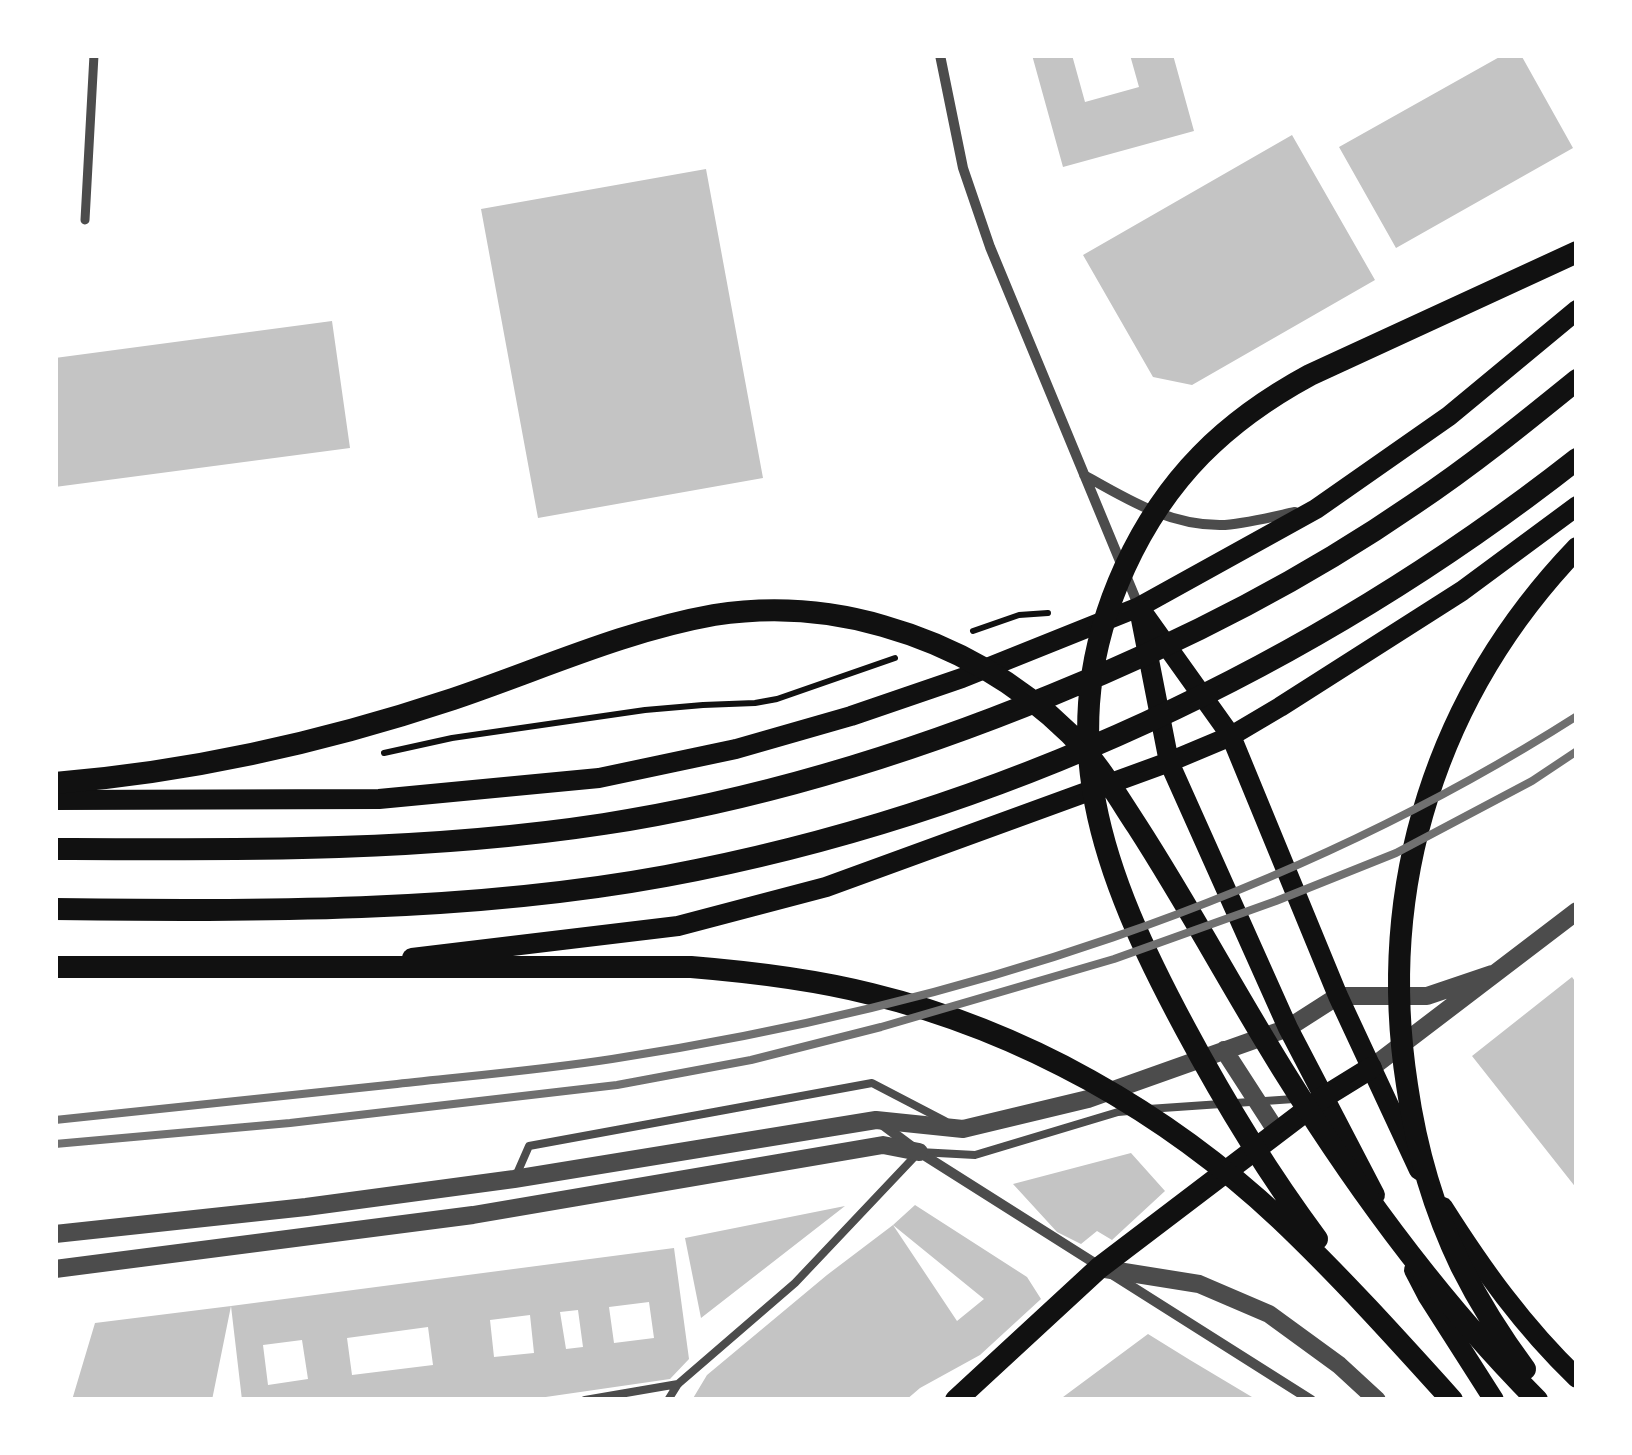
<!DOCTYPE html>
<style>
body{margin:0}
#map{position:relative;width:1632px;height:1455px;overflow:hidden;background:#fff;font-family:"DejaVu Sans",sans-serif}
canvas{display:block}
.frame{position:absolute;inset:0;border:58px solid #fff;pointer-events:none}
</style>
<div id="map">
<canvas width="1632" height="1455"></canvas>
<div class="frame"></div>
</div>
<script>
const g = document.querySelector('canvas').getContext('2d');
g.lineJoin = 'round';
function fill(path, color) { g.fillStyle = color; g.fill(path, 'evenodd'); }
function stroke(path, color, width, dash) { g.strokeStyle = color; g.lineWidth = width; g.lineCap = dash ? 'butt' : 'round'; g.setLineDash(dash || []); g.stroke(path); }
const building = new Path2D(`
 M1032,55H1072L1085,102L1139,87L1130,55H1173L1194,131L1063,167Z
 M1503,55H1521L1573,148L1396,248L1339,147Z
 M1292,135L1375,280L1192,385L1153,377L1083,255Z
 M706,169L763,478L538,518L481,209Z
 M332,321L350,448L55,487V358Z
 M1572,977L1577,984V1189L1472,1056Z
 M1131,1153L1165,1191L1112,1240L1097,1231L1081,1244L1057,1232L1013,1184Z
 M915,1205L1027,1277L1041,1299L980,1355L920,1388L906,1400H692L707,1375L827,1275L893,1225L957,1321L984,1299L893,1225Z
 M845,1206L701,1318L685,1238Z
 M674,1248L689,1359L670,1379L525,1400H242L231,1306ZM649,1302L654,1338L614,1343L609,1307ZM578,1310L583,1347L566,1349L560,1312ZM530,1315L534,1353L494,1357L490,1320ZM428,1327L433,1365L352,1375L347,1338ZM302,1340L308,1379L268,1385L263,1345Z
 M231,1306L212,1400H72L95,1323Z
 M1148,1334L1190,1360L1257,1400H1059Z`);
const path = new Path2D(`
 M973,631L1019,615L1048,613
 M384,753L452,738L645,710L703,705L755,703L777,699L895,658`);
const service = new Path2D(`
 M1148,1109L1294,1099
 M515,1178L529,1146L872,1083L945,1121
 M585,1400L678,1384
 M668,1400L678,1384L795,1283L919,1152L975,1155L1118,1112L1129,1111`);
const pedestrian = new Path2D(`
 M85,220L94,55`);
const minor = new Path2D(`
 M940,55L963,168L990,247L1139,607
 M1084,475C1128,500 1172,527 1225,525C1248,523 1272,517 1295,512
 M879,1122L919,1152L1311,1400`);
const tertiary = new Path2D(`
 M1224,1050L1277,1132
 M1371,1068L1577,911
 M55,1234L306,1207L514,1179L876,1120L963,1129L1088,1099L1288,1028L1338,996H1427L1492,974
 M1099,1268L1199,1284L1269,1314L1339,1365L1377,1400
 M55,1269L473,1215L883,1145L919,1152`);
const secondary = new Path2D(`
 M1139,607L1231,736L1338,996L1419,1170
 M1140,614L1169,762L1288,1028L1375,1195
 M55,800L379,799L599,778L736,749L851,716L962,678L1139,607L1316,509L1449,416L1577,310
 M412,958L678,926L826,887L1169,762L1231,736L1280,707L1462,591L1577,506
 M1443,1207C1483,1270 1523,1326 1577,1378
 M1414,1270L1427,1295L1494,1400`);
const primary = new Path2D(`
 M956,1400L1099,1268L1324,1097L1371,1068`);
const trunk = new Path2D(`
 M55,783C190,772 324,742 453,699C539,670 624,631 714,615C772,606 828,610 883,626C954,646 1017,682 1070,734C1097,761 1116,794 1137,826C1190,908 1236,995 1288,1078C1359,1192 1442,1304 1537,1400
 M55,849C238,850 422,852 604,824C759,800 906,755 1052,695C1178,644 1301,582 1414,504C1471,466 1524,423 1577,380
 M55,909C258,911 465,913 666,876C998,814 1312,667 1577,459
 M55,967H691C752,972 812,979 871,994C1023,1031 1166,1112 1280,1219C1340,1276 1396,1338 1452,1400
 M1317,1239C1267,1172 1224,1101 1185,1028C1103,875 1048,736 1125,567C1166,478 1225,421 1310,375L1577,252
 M1525,1369C1501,1337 1479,1302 1461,1266C1433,1208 1416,1148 1407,1085C1376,885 1437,694 1577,548`);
const rail = new Path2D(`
 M55,1120C169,1108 283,1096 397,1084C469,1076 541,1070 612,1059C951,1007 1287,901 1577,716
 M55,1144L290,1123L617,1085L751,1060L881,1027L1114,959L1276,901L1396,853L1532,781L1577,751`);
fill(building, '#c4c4c4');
stroke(path, '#111', 6);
stroke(service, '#4c4c4c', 8);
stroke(pedestrian, '#4c4c4c', 9);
stroke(minor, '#4c4c4c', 10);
stroke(tertiary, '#4c4c4c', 18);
stroke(secondary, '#111', 20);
stroke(primary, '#111', 22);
stroke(trunk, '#111', 22);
stroke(rail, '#707070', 8);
</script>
